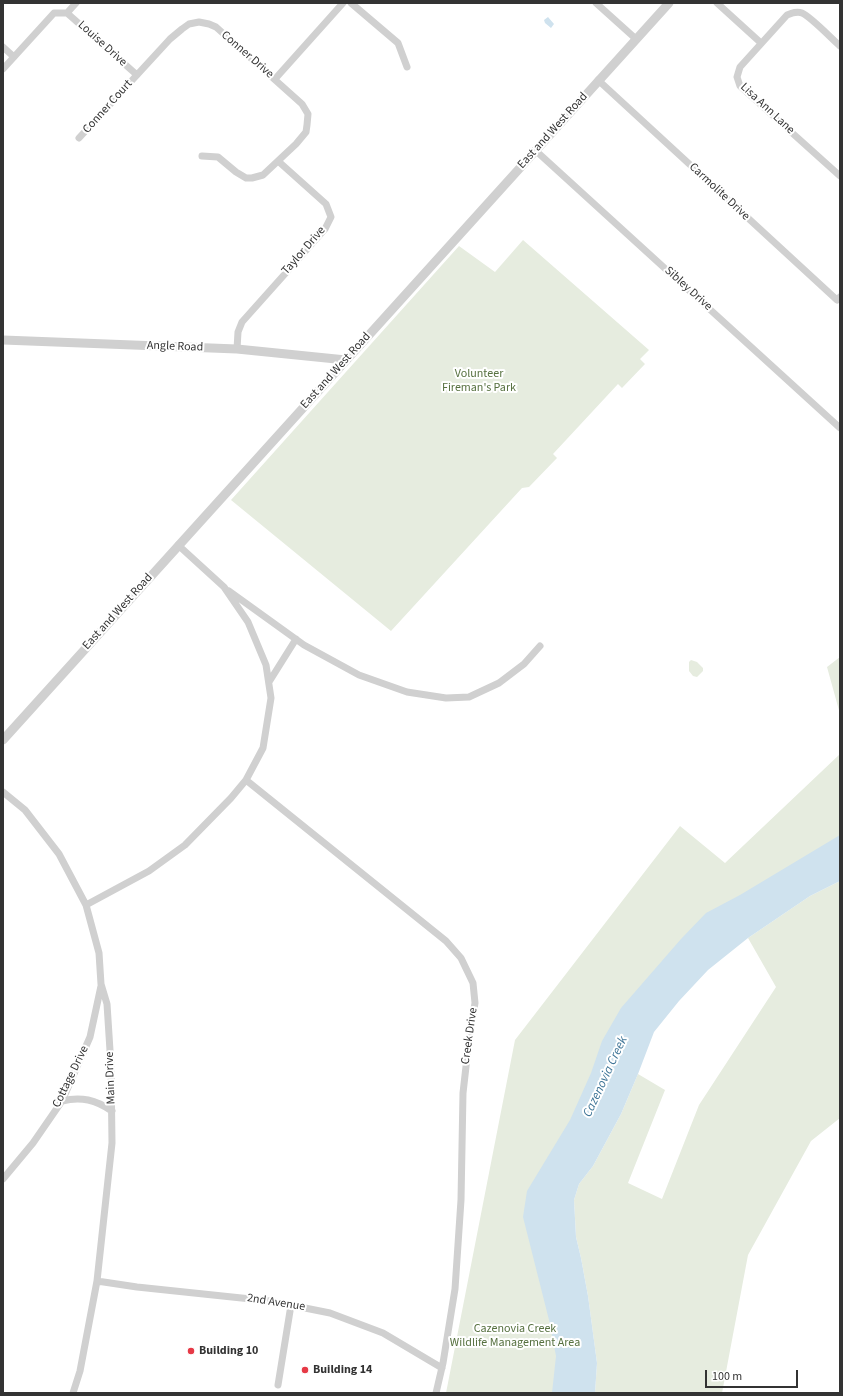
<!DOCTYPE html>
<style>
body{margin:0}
#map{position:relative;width:843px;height:1396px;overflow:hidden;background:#fff;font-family:"Source Sans 3",sans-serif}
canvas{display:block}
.frame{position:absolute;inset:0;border:4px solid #333;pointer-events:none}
.scale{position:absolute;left:705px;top:1370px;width:93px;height:18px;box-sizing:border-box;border:2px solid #333;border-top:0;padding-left:5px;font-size:12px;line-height:14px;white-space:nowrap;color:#333;-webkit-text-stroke:3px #fff;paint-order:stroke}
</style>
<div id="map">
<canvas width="843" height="1396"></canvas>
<div class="frame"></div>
<div class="scale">100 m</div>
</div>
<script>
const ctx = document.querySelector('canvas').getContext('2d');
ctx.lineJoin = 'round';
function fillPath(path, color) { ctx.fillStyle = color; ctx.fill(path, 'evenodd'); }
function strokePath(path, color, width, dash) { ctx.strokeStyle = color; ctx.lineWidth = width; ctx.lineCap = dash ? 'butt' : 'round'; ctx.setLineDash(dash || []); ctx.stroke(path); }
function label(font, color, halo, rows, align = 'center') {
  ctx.font = font + ' "Source Sans 3",sans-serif'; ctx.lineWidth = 4; ctx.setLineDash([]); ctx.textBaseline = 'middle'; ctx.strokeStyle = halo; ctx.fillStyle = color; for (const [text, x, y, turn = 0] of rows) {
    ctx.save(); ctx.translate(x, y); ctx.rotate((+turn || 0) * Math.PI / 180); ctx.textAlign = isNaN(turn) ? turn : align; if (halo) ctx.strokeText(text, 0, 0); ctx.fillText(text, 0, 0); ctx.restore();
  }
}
const green = new Path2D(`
 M523,240L649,350L640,359L645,364L622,388L618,384L553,454L557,458L529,487L522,488L391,631L231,500L459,246L495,272Z
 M840,657V714L827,667Z
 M691,660L697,662L703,668V671L697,677L693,676L689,671V662Z
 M840,754V855L708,935L547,1199L571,1393H446L515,1040L680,826L725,863Z
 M840,881V1118L811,1141L748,1255L722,1393H595L597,1363L588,1296L581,1258L576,1237L574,1200L579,1184L593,1166L621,1114L638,1074L665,1090L628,1183L662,1199L699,1105L776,987L748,938L810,896Z`);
const water = new Path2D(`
 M548,17L554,24L551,28L545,23L544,20Z
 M840,835V881L810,896L748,938L708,970L679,1001L654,1032L638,1074L621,1114L593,1166L579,1184L574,1200L576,1237L581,1258L588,1296L597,1363L595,1393H552L556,1356L549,1320L523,1217L527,1191L570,1120L591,1073L602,1041L621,1008L681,939L706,913L740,895Z`);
const minor = new Path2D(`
 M351,3L398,43L407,67
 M596,3L636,39
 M717,3L761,43
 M67,13L137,75
 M840,46C832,39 810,16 802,13C797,11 792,13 787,15L740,67L737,77L740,86L840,176
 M3,47L14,57
 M3,69L54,13H67L76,3
 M275,79L343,3
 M598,80L837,300L840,297
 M79,138L170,39L182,29L189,24L199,22L209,24L216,27L302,104L308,114L307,125L306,132L296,144L263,175L252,178H246L236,172L218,157L202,156
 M535,150L840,428
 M237,349L238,332L242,322L325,229L331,217L326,204L278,161
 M229,591L304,645L359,675L407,692L446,698L469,697L499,683L524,664L540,646
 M269,682L296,639
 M246,780L446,941L461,958L473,983L475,1003L469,1040L463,1093L461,1200L455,1289L443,1363L436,1393
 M3,792L25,810L59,854L86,905L99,953L101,984L107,1004L111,1066L112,1143L97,1281L80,1371L73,1393
 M86,905L149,871L185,845L231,798L246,780L263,748L271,698L266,665L248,622L224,587L178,545
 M62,1101C81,1096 96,1100 112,1111
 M3,1179L33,1143L62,1101L90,1037L101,986
 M97,1281L137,1287L270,1301L330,1313L383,1333L442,1368
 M278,1385L291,1305`);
const tertiary = new Path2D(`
 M3,340L237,349L346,360
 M3,740L669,3`);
const markers = [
 [191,1351,4,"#e63946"],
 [305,1370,4,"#e63946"]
];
const streetNames = [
 ["Louise Drive",102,44,42],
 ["Conner Drive",247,55,41],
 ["Conner Court",108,107,-48],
 ["Lisa Ann Lane",767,109,43],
 ["East and West Road",553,131,-48],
 ["Carmolite Drive",719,192,43],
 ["Taylor Drive",304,251,-49],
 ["Sibley Drive",688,289,42],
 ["Angle Road",175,347,2],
 ["East and West Road",336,371,-48],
 ["East and West Road",118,612,-48],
 ["Creek Drive",470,1036,-82],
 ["Cottage Drive",71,1077,-64],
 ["Main Drive",111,1078,-92],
 ["2nd Avenue",276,1303,9]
];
const parkNames = [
 ["Volunteer",479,374],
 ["Fireman's Park",479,388],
 ["Cazenovia Creek",515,1329],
 ["Wildlife Management Area",515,1343]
];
const poiNames = [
 ["Building 10",199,1351],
 ["Building 14",313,1370]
];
const waterNames = [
 ["Cazenovia Creek",606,1077,-65]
];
fillPath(green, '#e6ecdf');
fillPath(water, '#cfe2ee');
strokePath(minor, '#d0d0d0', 7);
strokePath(tertiary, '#d0d0d0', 9);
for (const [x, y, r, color] of markers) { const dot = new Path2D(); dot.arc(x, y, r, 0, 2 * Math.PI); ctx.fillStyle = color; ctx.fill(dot); strokePath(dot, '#fff', 1.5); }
label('12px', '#333', '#fff', streetNames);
label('12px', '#56703f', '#fff', parkNames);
label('bold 12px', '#333', '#fff', poiNames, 'left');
label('italic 13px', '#3f7597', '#fff', waterNames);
</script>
